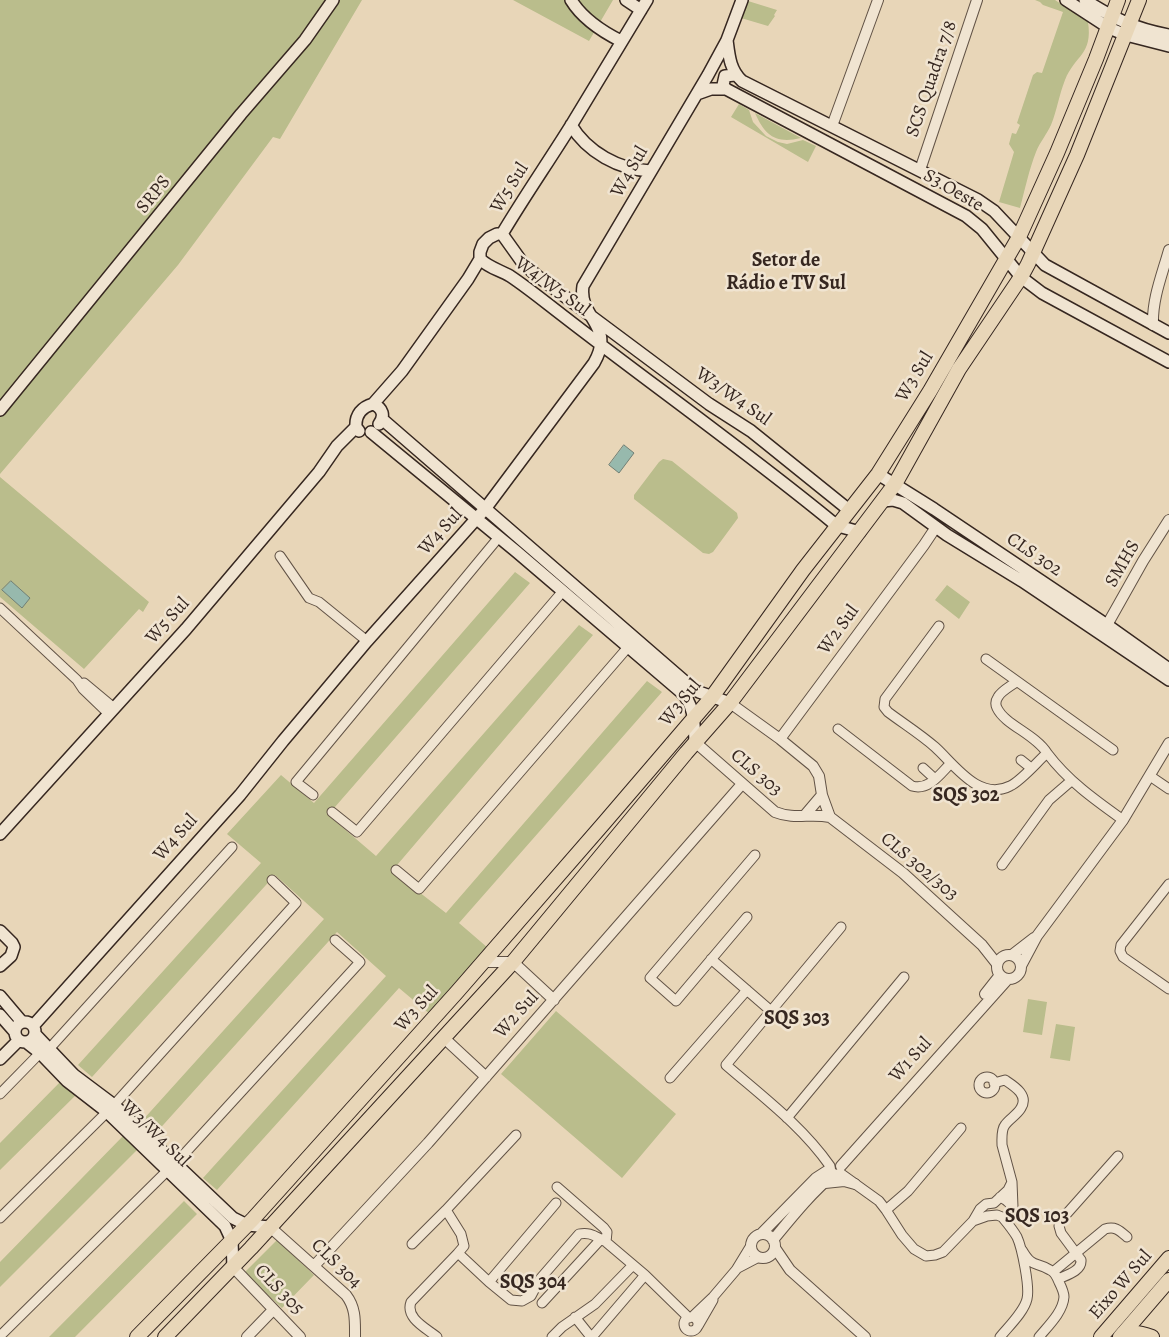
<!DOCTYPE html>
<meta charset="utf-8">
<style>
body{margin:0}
canvas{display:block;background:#e8d6b8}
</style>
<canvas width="1169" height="1337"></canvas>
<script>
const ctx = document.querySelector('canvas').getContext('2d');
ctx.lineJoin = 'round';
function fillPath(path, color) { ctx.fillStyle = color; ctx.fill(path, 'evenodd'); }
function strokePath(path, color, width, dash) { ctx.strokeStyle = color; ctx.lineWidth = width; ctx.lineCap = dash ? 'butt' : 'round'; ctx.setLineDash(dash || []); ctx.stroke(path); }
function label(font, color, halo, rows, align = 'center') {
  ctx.font = font + ' Alegreya,serif'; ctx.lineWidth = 5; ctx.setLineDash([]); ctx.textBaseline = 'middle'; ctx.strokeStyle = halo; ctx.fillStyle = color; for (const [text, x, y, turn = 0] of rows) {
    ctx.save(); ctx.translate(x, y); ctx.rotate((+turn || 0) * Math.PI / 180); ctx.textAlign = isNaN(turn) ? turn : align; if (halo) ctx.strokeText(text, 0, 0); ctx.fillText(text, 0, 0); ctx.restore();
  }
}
const green = new Path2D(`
 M0,0H362L280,139L273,137L178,265L0,474Z
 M513,0H613L589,41Z
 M1035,0H1055L1088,22C1093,55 1075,55 1065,80C1059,95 1057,110 1051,125C1047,134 1040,142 1036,152C1029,170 1025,189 1020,208L999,202L1014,152L1009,144L1012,133L1016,134L1020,125L1017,123L1033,75L1037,72L1042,73L1063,12L1043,5L1040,2Z
 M748,1L777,10L774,15L775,16L768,26L741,18Z
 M739,104L749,110L753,122L766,136L778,142L787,144L803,140L816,146L808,162L731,117Z
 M755,113L801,138C776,144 765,136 755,113Z
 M663,459L672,461L737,513L738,518L713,552L709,554L703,553L634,499V495L659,462Z
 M0,477L149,602L143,612L139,609L84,669L0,597Z
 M515,572L530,583L328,815L376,856L579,625L593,635L392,871L446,913L647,681L662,692L459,923L488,948L431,1015L399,988L217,1190L203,1178L386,976L337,932L155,1134L141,1122L324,919L275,875L92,1077L78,1065L261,863L227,834L281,775L314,803Z
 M947,585L970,602L959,619L935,600Z
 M1028,999L1047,1002L1042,1035L1023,1032Z
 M556,1011L676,1114L622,1178L501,1074Z
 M1056,1024L1075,1027L1070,1061L1050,1058Z
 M63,1079L78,1093L0,1170V1143Z
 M123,1136L137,1150L0,1287V1262Z
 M184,1201L197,1214L75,1337H49Z
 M277,1240L314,1275L282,1308L244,1273Z`);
const water = new Path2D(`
 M624,445L634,453L619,473L609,465Z
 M11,581L30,598L22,608L2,590Z`);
const minor = new Path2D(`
 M280,556L309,598L319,602L367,641
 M0,608L77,680L83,689L109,714
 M939,626L885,699L884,707L888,712C904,724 920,734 935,747C954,764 979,802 1010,786C1021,781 1037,762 1047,753C1068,781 1095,800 1123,820
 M986,659L1113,750
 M1016,682C1011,686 1001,691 998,697C996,700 995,704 997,708C1005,725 1035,734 1047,753
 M84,683L114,708
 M838,729L912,786C929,791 940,774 951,763
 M1021,760L1031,768
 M923,768L935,779
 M1150,776L1169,789
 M313,795L296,782L499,537
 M332,812L357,832L563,591
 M1002,865L1049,800L1071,781
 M396,870L419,889L629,646
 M1169,884L1121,945L1120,951L1123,957L1169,989
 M747,917L676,1001L650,978L755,855
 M711,959L771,1011
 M49,1049L232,847
 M979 1085a8 8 0 1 1 16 0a8 8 0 1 1-16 0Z
 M670,1078L747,990
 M994,1083L1005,1080C1014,1086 1029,1095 1021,1108C1017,1115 1009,1119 1005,1125C1001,1130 1002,1139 1002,1145L1012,1182L1013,1207
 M0,1094L40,1053
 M114,1105L296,903L272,880
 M787,1118L904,977
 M176,1163L360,962L335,940
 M830,1166C802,1126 763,1097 726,1065L841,927
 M840,1173L879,1201L886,1210L908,1191L961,1128
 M557,1187L604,1228L607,1232L606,1242L645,1275L689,1318
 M556,1203L489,1282L511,1300L522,1301L531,1296L540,1279L579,1234C588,1232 593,1235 601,1239
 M886,1210L902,1235L914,1249L926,1256L935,1255L943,1252L973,1221L980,1209L986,1204L994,1203L1008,1190L1012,1182
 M0,1218L107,1112
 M973,1221L987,1216L997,1215L1007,1219L1014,1212C1012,1204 1007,1200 1000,1197
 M412,1244L446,1210
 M1022,1250C1033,1269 1036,1261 1050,1270C1055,1272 1057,1277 1059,1282C1061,1286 1064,1293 1064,1297C1063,1312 1048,1326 1039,1337
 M458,1253L464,1246L461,1234L446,1210L516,1135
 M738,1268L757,1258
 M1053,1272L1105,1229C1115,1226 1119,1230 1127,1237
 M1058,1279C1067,1275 1082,1271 1081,1260L1061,1233L1059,1226L1062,1219L1118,1156
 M542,1303L601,1239L604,1241
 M684 1324a7 7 0 1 1 14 0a7 7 0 1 1-14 0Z
 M575,1317L591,1337
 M692,1317L713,1297L736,1270L750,1247
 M698,1326L713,1300
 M0,1336L168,1170
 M437,1337C426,1328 405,1318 411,1302L458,1253L489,1282
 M552,1337L562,1327L595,1304L633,1265
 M592,1337L645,1275
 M1000,1337C1009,1326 1024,1312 1027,1299C1030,1287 1022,1248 1017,1237C1013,1230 1008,1224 1003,1218`);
const tertiary = new Path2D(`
 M832,126L878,0
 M920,170L977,0
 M1153,325C1152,299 1162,275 1169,250
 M1107,625L1143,561L1169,520
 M730,703L780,739L813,766L819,776L822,795L830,817
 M780,739L924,545L936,527
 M695,742L775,812C795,820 809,813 830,817L903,873L982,945L997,964
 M805,815L822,795
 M1012,955L1034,938
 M997 967a12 12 0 1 1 24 0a12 12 0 1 1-24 0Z
 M484,962H513L554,1000
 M1021,966L1037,936L1123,820L1169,743
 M985,994L1000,975
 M444,1038L486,1077
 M841,1166L1008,979
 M825,1183L844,1181L855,1184
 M270,1227L346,1295C356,1308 355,1321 355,1337
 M751 1246a12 12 0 1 1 24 0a12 12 0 1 1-24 0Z
 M761,1234L816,1178L830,1169
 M773,1240C792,1217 811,1193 834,1174
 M775,1248L790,1270L865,1337
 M314,1266L428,1143L742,784
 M233,1267L300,1337
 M247,1337L273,1310`);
const secondary = new Path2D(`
 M571,0C582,18 603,32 621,41
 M626,0L641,10
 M1066,0L1109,28L1126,35L1169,46
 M1085,0C1113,18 1135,29 1169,35
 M727,40C729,56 730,70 742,81L978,200L994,211L1045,265L1169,333
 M726,89L723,85L725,76L735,75
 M697,94L711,89H726L966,216L982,229L1021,277L1042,293L1169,362
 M571,125C587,152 619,170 651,171
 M502,234L522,262L536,275L709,404L751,431L849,510
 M502,234C524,197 549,161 572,124C597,82 622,41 647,0
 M480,259C489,268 500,270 510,276C528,288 545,302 562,315C651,384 743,449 831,521L838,526L860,532
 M373,404C383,408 385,416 379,424
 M0,410L241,114L305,40L333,0
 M382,419L690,686L699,692L730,703
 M359,431L356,427C355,415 362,407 373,404L402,371L468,279L480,259V252L483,244L489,238L497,234H502
 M371,432L517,552L681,692C695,705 694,724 695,742
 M878,474L934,509L1107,625L1169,669
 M883,501L893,500L903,503L947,535L1022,581L1169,680
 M0,834L186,629L319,472L337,446L356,427
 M0,931L12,943L14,947L11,956L0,966
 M0,996L22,1022
 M0,1015L14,1031
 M15 1032a10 10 0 1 1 20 0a10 10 0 1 1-20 0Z
 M33,1026L240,795L283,741L367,641L485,509L594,363C616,325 578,318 583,286L708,75L727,40L742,0
 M35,1034L74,1075L114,1105L233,1218L247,1225L270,1227
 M26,1042L40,1053L67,1081L107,1112L225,1226L232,1241L233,1267
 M0,1059L18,1041`);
const primary = new Path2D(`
 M137,1337L253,1219L457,992L604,823L712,697L803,570L878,474L930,391L1019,237L1057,153L1096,59L1118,0
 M165,1337L251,1248L513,962L686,753L730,703L895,484L959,369L1021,277L1028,264L1077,155L1139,0
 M1101,1337L1169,1258
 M1120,1337L1169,1280`);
const trunk = new Path2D(`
 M1123,1334C1133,1331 1142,1333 1152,1337`);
const streetNames = [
 ["SCS Quadra 7/8",932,79,-71],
 ["W4 Sul",630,172,-60],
 ["W5 Sul",510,188,-58],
 ["S3 Oeste",953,191,30],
 ["SRPS",154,195,-51],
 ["W4/W5 Sul",552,287,36],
 ["W3 Sul",915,377,-59],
 ["W3/W4 Sul",733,397,35],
 ["W4 Sul",441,532,-48],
 ["CLS 302",1034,555,34],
 ["SMHS",1123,564,-60],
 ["W5 Sul",168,621,-48],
 ["W2 Sul",839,630,-54],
 ["W3 Sul",681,703,-51],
 ["CLS 303",756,773,41],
 ["W4 Sul",176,838,-48],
 ["CLS 302/303",919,867,40],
 ["W3 Sul",417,1009,-48],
 ["W2 Sul",517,1015,-48],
 ["W1 Sul",911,1060,-48],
 ["W3/W4 Sul",155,1134,44],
 ["CLS 304",336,1264,44],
 ["Eixo W Sul",1121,1285,-49],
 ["CLS 305",279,1290,46]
];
const neighbourhoodNames = [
 ["Setor de",786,261],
 ["Rádio e TV Sul",786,284],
 ["SQS 302",966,796],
 ["SQS 303",797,1019],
 ["SQS 103",1037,1217],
 ["SQS 304",533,1283]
];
fillPath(green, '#babd8c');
fillPath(water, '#97b9ad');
strokePath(water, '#707f75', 1);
strokePath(minor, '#625346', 11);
strokePath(tertiary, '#625346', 12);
strokePath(secondary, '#362720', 14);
strokePath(primary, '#362720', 16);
strokePath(trunk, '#362720', 16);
strokePath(minor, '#f0e4d1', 9);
strokePath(tertiary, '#f0e4d1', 10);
strokePath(secondary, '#f0e4d1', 11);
strokePath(primary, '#e8d6b8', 14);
strokePath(trunk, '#e8d6b8', 14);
label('19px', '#362720', '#f0e4d1', streetNames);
label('bold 20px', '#362720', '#f0e4d1', neighbourhoodNames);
</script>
